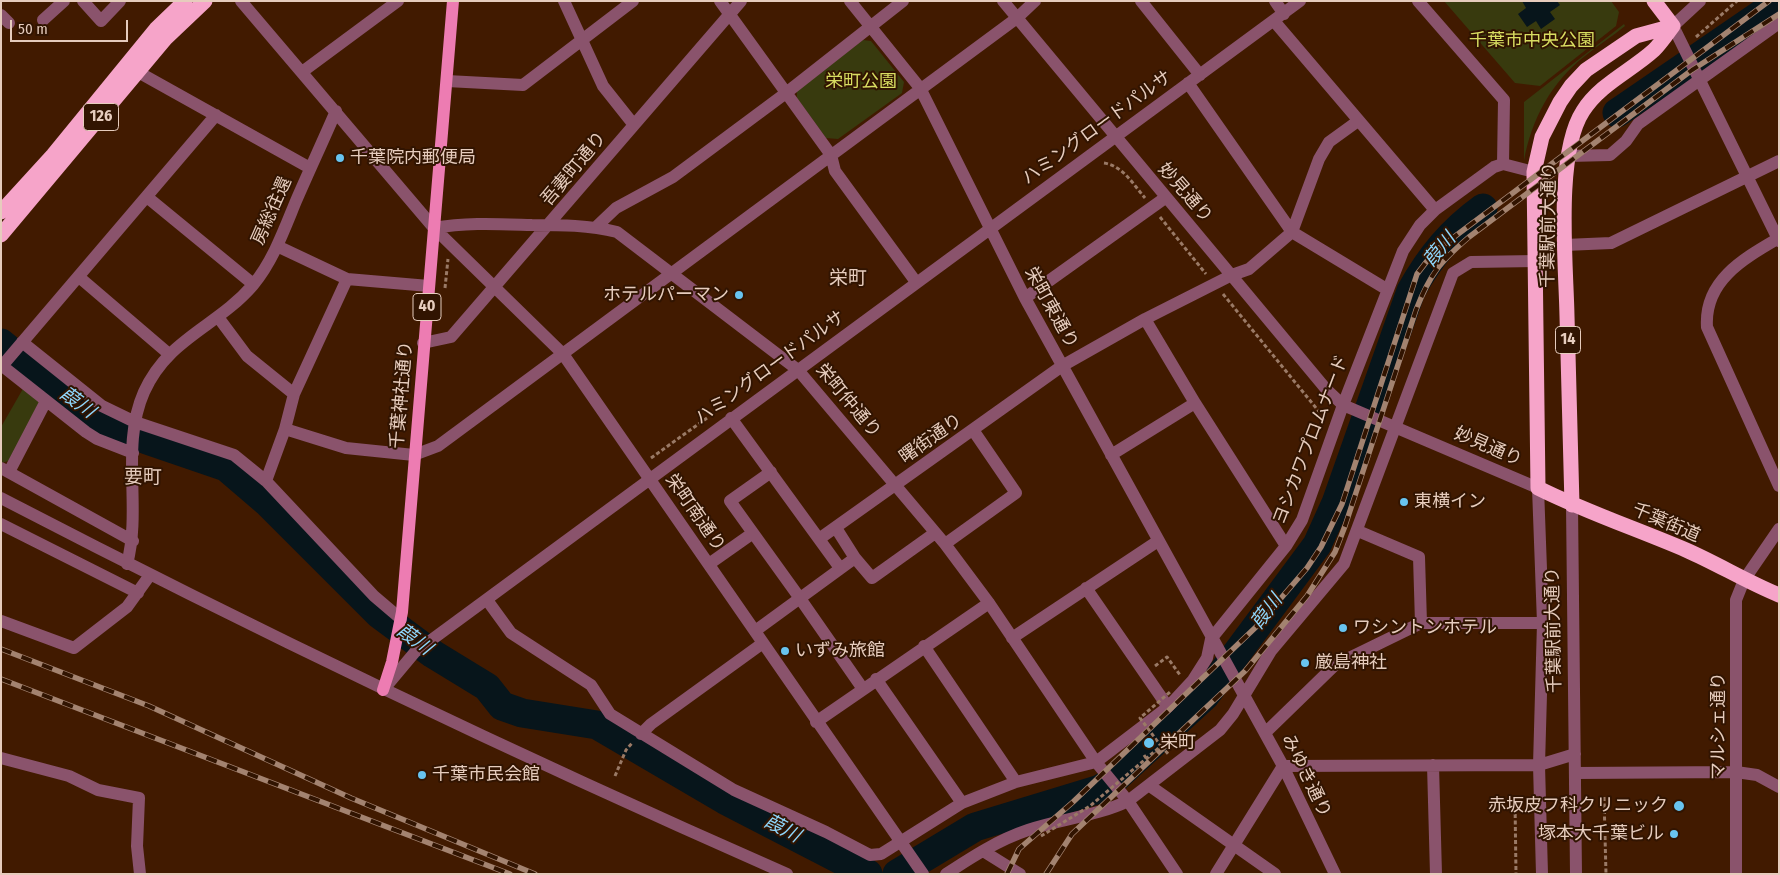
<!DOCTYPE html>
<meta charset="utf-8">
<style>
body{margin:0}
#map{position:relative;width:1780px;height:875px;overflow:hidden;background:#411a00;font-family:"Fira Sans Condensed",sans-serif}
canvas{display:block}
.frame{position:absolute;inset:0;border:2px solid #e6ccbd;pointer-events:none}
.scale{position:absolute;left:10px;top:20px;width:118px;height:22px;box-sizing:border-box;border:2px solid #e6ccbd;border-top:0;padding-left:6px;font-size:15px;line-height:18px;white-space:nowrap;color:#e6ccbd;-webkit-text-stroke:4px #311401;paint-order:stroke}
</style>
<div id="map">
<canvas width="1780" height="875"></canvas>
<div class="frame"></div>
<div class="scale">50 m</div>
</div>
<script>
const ctx = document.querySelector('canvas').getContext('2d');
ctx.lineJoin = 'round';
function fillPath(path, color) { ctx.fillStyle = color; ctx.fill(path, 'evenodd'); }
function strokePath(path, color, width, dash) { ctx.strokeStyle = color; ctx.lineWidth = width; ctx.lineCap = dash ? 'butt' : 'round'; ctx.setLineDash(dash || []); ctx.stroke(path); }
function label(font, color, halo, rows, align = 'center') {
  ctx.font = font + ' "Fira Sans Condensed","Noto Sans JP",sans-serif'; ctx.lineWidth = 4; ctx.setLineDash([]); ctx.textBaseline = 'middle'; ctx.strokeStyle = halo; ctx.fillStyle = color; for (const [text, x, y, turn = 0] of rows) {
    ctx.save(); ctx.translate(x, y); ctx.rotate((+turn || 0) * Math.PI / 180); ctx.textAlign = isNaN(turn) ? turn : align; if (halo) ctx.strokeText(text, 0, 0); ctx.fillText(text, 0, 0); ctx.restore();
  }
}
const green = new Path2D(`
 M1444,1H1611L1619,12L1616,26L1540,86L1515,83Z
 M1624,24L1625,26C1612,37 1598,45 1585,56C1552,81 1531,120 1524,161V102Z
 M863,40L871,41L904,82L902,93L838,139L826,138L797,98V91Z
 M24,387L38,398L40,404L11,460L2,463L1,427Z`);
const water = new Path2D(`
 M1522,1H1557L1560,5L1550,12L1555,19L1541,29L1536,21L1527,27L1518,14L1526,8Z`);
const river = new Path2D(`
 M1617,113L1779,2
 M1,343L88,414L114,427L147,440L226,467L268,503L379,614L433,654L487,687L502,706L522,713L597,725L725,800L868,874
 M897,874L975,827L1100,789L1110,783L1205,696L1317,545L1336,503L1411,291C1430,257 1451,231 1483,208`);
const path = new Path2D(`
 M1696,37L1737,1
 M1104,163C1123,166 1133,184 1145,198
 M1160,217L1206,274
 M445,288L448,259
 M1223,294L1321,414L1324,420
 M651,458L707,418
 M1155,666L1167,657L1180,675
 M1161,746L1169,755
 M1144,755L1146,758
 M615,776L626,750L633,742
 M1604,797L1606,874
 M1515,801L1516,874`);
const minor = new Path2D(`
 M83,1L101,21L120,1
 M241,1L434,228L563,354L923,874
 M564,1L603,86L634,125
 M720,1L831,155L835,171L916,282
 M850,1L920,88L1025,298L1283,766L1335,874
 M1003,1L1326,389L1343,405L1538,488L1543,623L1539,765L1542,874
 M1141,1L1200,75
 M1275,1L1284,14
 M1418,1L1504,100L1503,164
 M1700,1L1673,26L1779,241
 M1,15L9,23
 M43,20L64,1
 M1274,21L1435,210
 M138,72L310,168
 M302,72L398,1
 M447,81L523,85L633,1
 M1188,83L1292,232L1388,290
 M1568,156L1610,155L1626,141L1638,124L1779,23
 M1503,164L1534,172
 M147,197L253,284
 M596,227L616,208L673,177L786,93L903,1
 M434,228C467,222 499,224 532,225C561,225 589,225 617,232L798,370L945,544L989,603L1096,762L1128,801L1177,874
 M1779,238C1743,259 1704,281 1707,327L1779,486
 M1565,245L1611,243L1779,161
 M277,246L347,279L429,286
 M79,277L169,354
 M1025,298L1165,198
 M218,317L247,356L294,394
 M1145,319L1195,403L1286,546
 M22,342L102,406L135,422L234,455L266,481L374,596L401,619
 M423,343L451,337L741,1
 M1,365L86,432L97,439L133,453
 M2,366L216,115
 M731,418L840,568
 M285,429L346,448L414,455L438,446L1017,18L1035,1
 M1111,455L1195,403
 M1,468L133,541
 M9,472L46,401
 M771,472L730,501L799,597L863,689
 M266,481L285,429L294,394L347,279
 M1,498C259,632 521,757 787,874
 M1572,505L1576,874
 M1,524L138,593
 M836,528L855,558L872,578L935,533
 M1358,531L1419,557L1421,623
 M819,539L1062,366L1145,319L1232,275L1249,269L1292,232L1319,159L1329,142L1358,121
 M945,544L1016,493L973,430
 M127,564C142,508 120,446 144,392C168,338 217,327 253,285C273,261 284,230 296,201C309,171 323,141 336,111
 M709,564L753,533
 M1086,588L1168,707
 M487,600L511,633L591,685L610,714L734,790L826,832L870,855L881,854L962,803L1016,782L1096,762L1168,707L1193,680L1207,658L1211,639L1286,546L1302,520L1343,405L1403,251L1420,225L1435,210L1494,167L1503,164
 M1,621L74,648L127,607L150,575
 M755,631L855,558
 M1012,638L1158,541
 M924,646L1016,782
 M876,679L962,803
 M384,689L415,652L1300,1
 M816,722L989,603
 M1265,733L1335,665L1421,623H1543
 M641,734L651,724L763,643
 M1,758L69,776L98,790L139,798L137,846L140,874
 M1433,765L1436,874
 M1575,773L1736,772L1757,775L1779,787
 M1150,786L1275,874
 M983,851L1020,874
 M946,874C972,857 998,840 1028,830C1061,819 1097,816 1128,801L1220,730L1233,714L1271,651L1344,564L1453,273L1471,262L1536,261
 M1216,874L1283,766L1539,765L1575,754
 M1736,874V600L1744,580L1779,529`);
const major = new Path2D(`
 M383,690L392,662L402,612L453,1`);
const highway = new Path2D(`
 M1654,1L1673,26
 M1673,26L1636,36L1586,70L1571,86L1560,102L1542,137L1534,172L1538,488C1586,512 1637,529 1686,550C1718,564 1747,582 1779,595
 M1,212L53,155L156,29L185,1
 M1,235L166,38L205,1
 M1572,505C1570,442 1569,379 1567,316C1566,263 1555,154 1583,111C1600,84 1631,71 1654,50C1661,43 1667,34 1673,26`);
const rail = new Path2D(`
 M1,649L149,706L351,798L535,874
 M1,679L510,874
 M1007,874L1019,849L1073,802L1257,626L1307,568L1321,547L1342,504L1417,274L1434,252L1769,1
 M1046,874L1072,834L1245,671L1307,596L1335,552L1345,526L1416,310C1430,274 1440,262 1469,237L1692,70L1779,14`);
const pathBridge = new Path2D(`
 M1041,836L1090,806L1161,746L1140,718L1170,692`);
const markers = [
 [340,158,5,"#68c4f0"],
 [739,295,5,"#68c4f0"],
 [1404,502,5,"#68c4f0"],
 [1343,628,5,"#68c4f0"],
 [785,651,5,"#68c4f0"],
 [1305,663,5,"#68c4f0"],
 [1149,743,6,"#68c4f0"],
 [422,775,5,"#68c4f0"],
 [1679,806,6,"#68c4f0"],
 [1674,834,5,"#68c4f0"]
];
const shields = [
 [101,117,35],
 [427,307,28],
 [1568,340,25]
];
const shieldNames = [
 ["126",101,117],
 ["40",427,307],
 ["14",1568,340]
];
const parkNames = [
 ["千葉市中央公園",1532,41],
 ["栄町公園",861,82]
];
const streetNames = [
 ["ハミングロードパルサ",1097,128,-36],
 ["吾妻町通り",574,169,-50],
 ["妙見通り",1185,193,49],
 ["房総往還",272,211,-66],
 ["千葉駅前大通り",1549,225,-89],
 ["栄町東通り",1051,308,61],
 ["ハミングロードパルサ",770,368,-36],
 ["千葉神社通り",402,395,-85],
 ["栄町仲通り",848,401,50],
 ["曙街通り",931,439,-35],
 ["ヨシカワプロムナード",1311,440,-69],
 ["妙見通り",1488,447,23],
 ["栄町南通り",695,513,55],
 ["千葉街道",1666,523,23],
 ["千葉駅前大通り",1554,630,-91],
 ["マルシェ通り",1719,726,-90],
 ["みゆき通り",1306,776,64]
];
const poiNames = [
 ["千葉院内郵便局",350,158],
 ["ホテルパーマン",729,295,"right"],
 ["東横イン",1414,502],
 ["ワシントンホテル",1353,628],
 ["いずみ旅館",795,651],
 ["厳島神社",1315,663],
 ["栄町",1160,743],
 ["千葉市民会館",432,775],
 ["赤坂皮フ科クリニック",1668,806,"right"],
 ["塚本大千葉ビル",1664,834,"right"]
];
const waterNames = [
 ["葭川",1440,250,-50],
 ["葭川",77,403,36],
 ["葭川",1267,612,-53],
 ["葭川",414,640,36],
 ["葭川",782,829,27]
];
const neighbourhoodNames = [
 ["栄町",848,279],
 ["要町",143,478]
];
fillPath(green, '#383a0e');
fillPath(water, '#07151b');
strokePath(river, '#07151b', 29);
strokePath(path, '#9a7a66', 3, [4, 2.5]);
strokePath(minor, '#8a536c', 12);
strokePath(major, '#ed7cb2', 12);
strokePath(highway, '#f6a4c9', 15);
strokePath(rail, '#a38370', 5.5);
strokePath(rail, '#311401', 4, [11]);
strokePath(pathBridge, '#9a7a66', 3, [4, 2.5]);
for (const [x, y, r, color] of markers) { const dot = new Path2D(); dot.arc(x, y, r, 0, 2 * Math.PI); ctx.fillStyle = color; ctx.fill(dot); strokePath(dot, '#311401', 2); }
for (const [x, y, w] of shields) { const box = new Path2D(); box.roundRect(x - w / 2, y - 13.5, w, 27, 4); ctx.fillStyle = '#311401'; ctx.fill(box); strokePath(box, '#e6ccbd', 1); }
label('bold 16px', '#e6ccbd', null, shieldNames);
label('18px', '#d8dd61', '#311401', parkNames);
label('18px', '#e6ccbd', '#311401', streetNames);
label('18px', '#e6ccbd', '#311401', poiNames, 'left');
label('italic 19px', '#8ed6fb', '#311401', waterNames);
label('19px', '#e6ccbd', '#311401', neighbourhoodNames);
</script>
